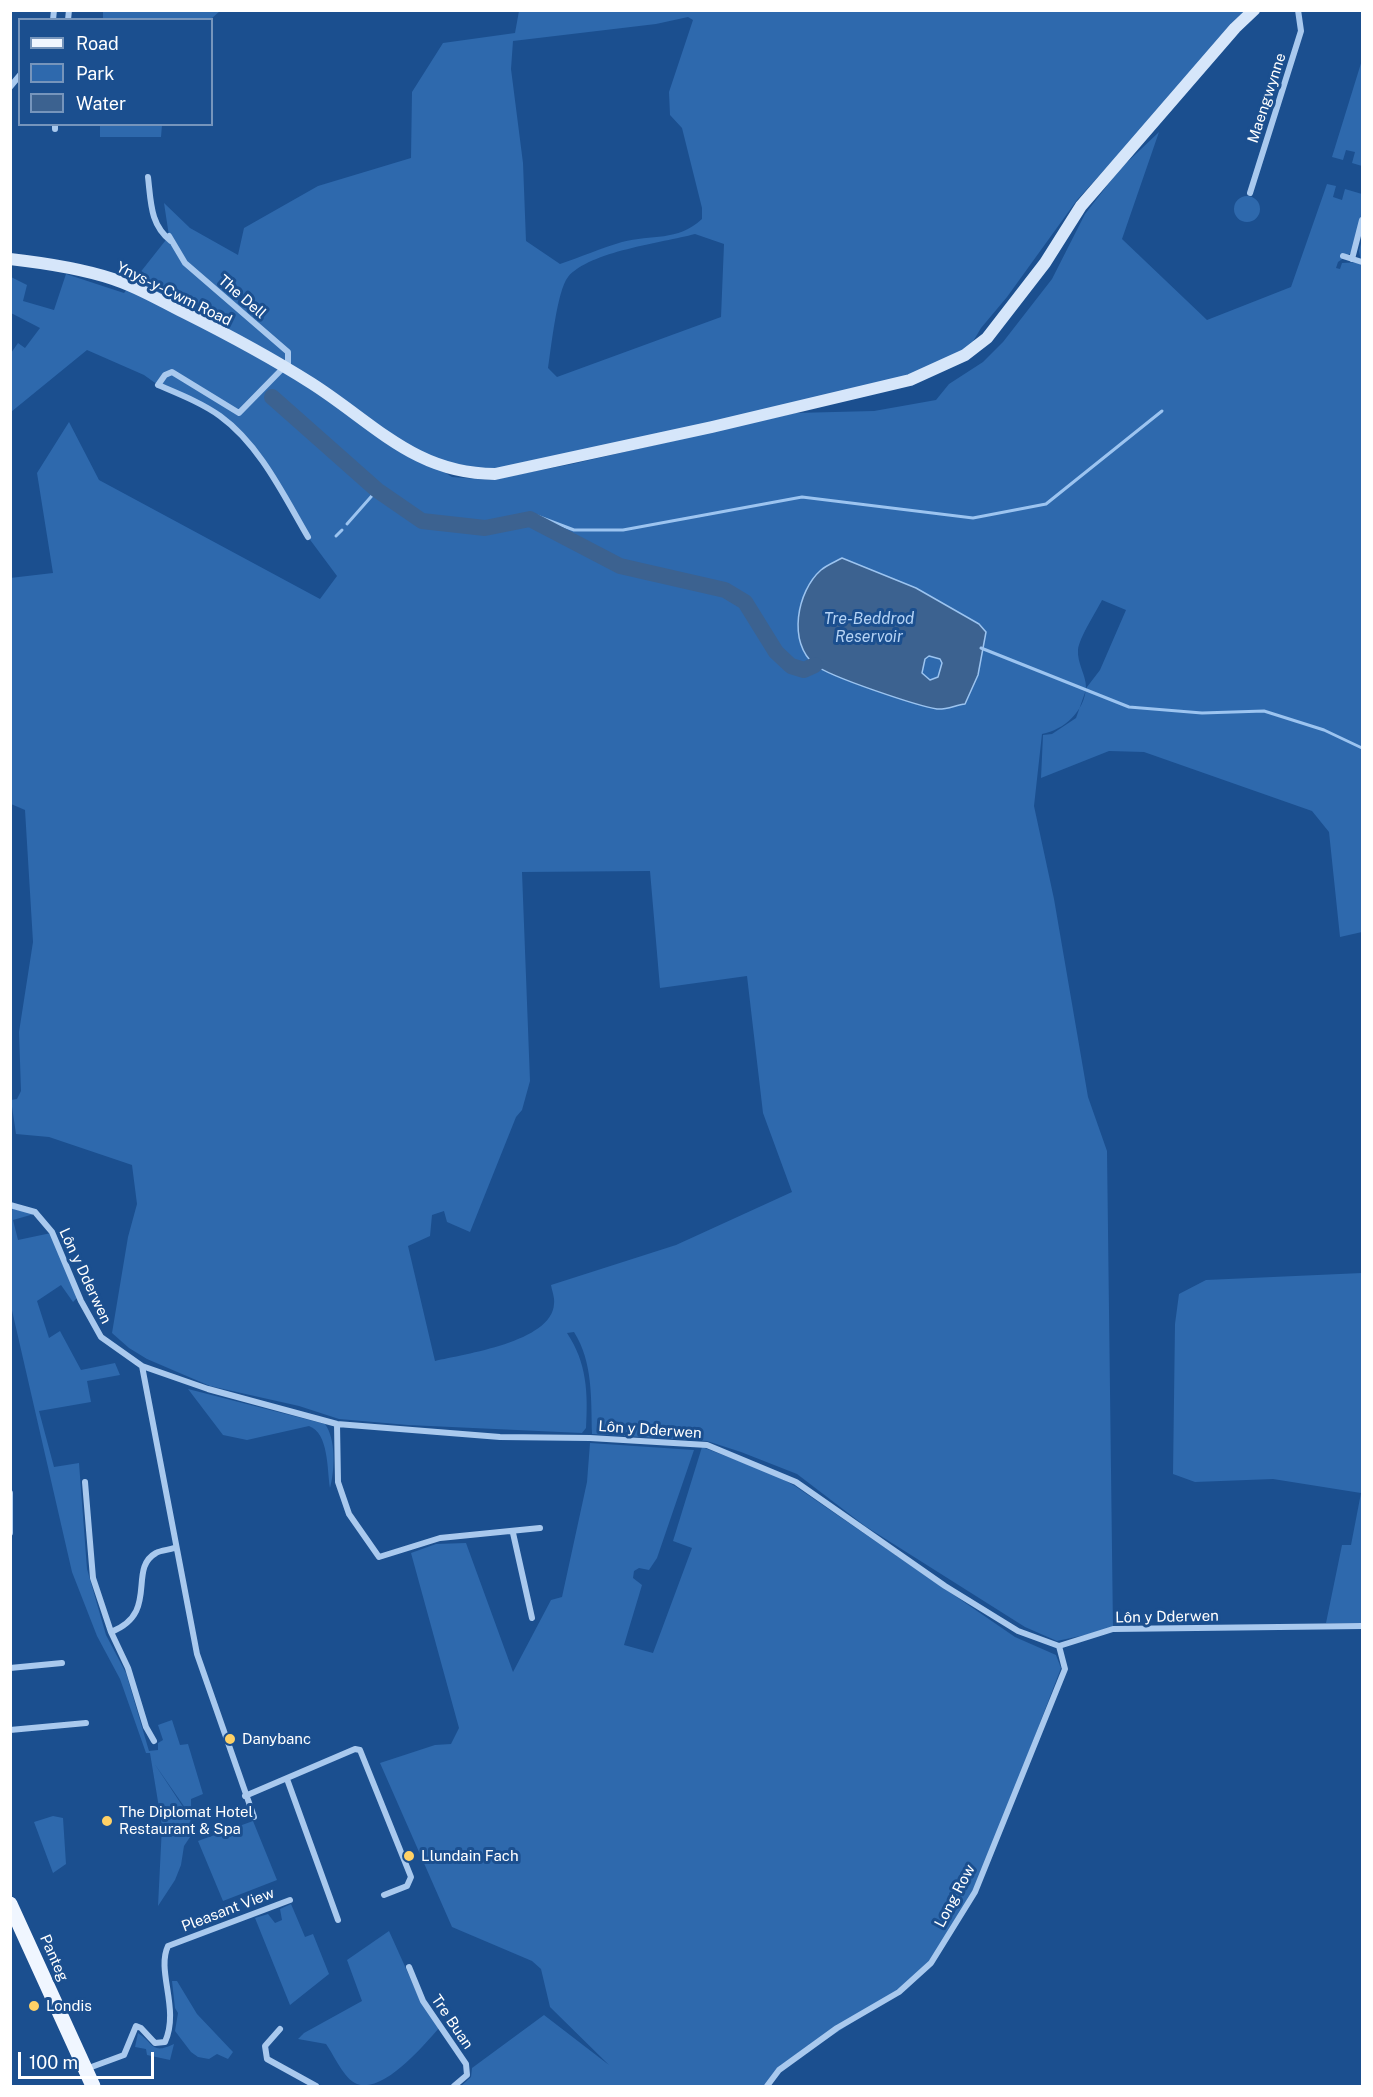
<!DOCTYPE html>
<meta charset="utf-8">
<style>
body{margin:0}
#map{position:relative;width:1373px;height:2097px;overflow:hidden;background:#1b4f8f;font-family:"Public Sans",sans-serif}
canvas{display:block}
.frame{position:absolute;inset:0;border:12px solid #fff;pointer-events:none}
.legend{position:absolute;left:18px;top:18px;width:195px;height:108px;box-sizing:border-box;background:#1b4f8f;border:2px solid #7695bc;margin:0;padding:8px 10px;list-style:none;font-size:18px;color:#fff}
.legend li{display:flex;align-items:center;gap:12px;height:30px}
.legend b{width:30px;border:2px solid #7695bc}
.scale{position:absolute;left:18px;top:2052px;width:136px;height:27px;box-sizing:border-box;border:3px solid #fff;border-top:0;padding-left:8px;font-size:18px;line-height:21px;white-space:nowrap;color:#fff;-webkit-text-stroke:4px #1b4f8f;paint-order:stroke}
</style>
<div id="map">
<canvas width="1373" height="2097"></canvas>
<div class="frame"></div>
<ul class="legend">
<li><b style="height:8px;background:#f0f6ff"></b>Road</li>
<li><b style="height:16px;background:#2e69ad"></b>Park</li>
<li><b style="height:16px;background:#3c6290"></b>Water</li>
</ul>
<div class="scale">100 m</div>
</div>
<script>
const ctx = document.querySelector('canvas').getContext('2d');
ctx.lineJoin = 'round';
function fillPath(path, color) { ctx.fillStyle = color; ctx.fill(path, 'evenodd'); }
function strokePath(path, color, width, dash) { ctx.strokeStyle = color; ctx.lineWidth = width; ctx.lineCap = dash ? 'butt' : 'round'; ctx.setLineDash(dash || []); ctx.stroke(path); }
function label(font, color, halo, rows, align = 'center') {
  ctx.font = font + ' "Public Sans",sans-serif'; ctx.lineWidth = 6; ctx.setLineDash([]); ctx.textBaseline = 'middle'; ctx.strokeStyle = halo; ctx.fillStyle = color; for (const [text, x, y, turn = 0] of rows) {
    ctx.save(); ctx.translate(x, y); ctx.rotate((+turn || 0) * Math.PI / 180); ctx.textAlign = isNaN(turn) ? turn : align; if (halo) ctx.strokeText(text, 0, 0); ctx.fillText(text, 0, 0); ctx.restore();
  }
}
const green = new Path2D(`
 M103,11V10L220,11L211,19H103Z
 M519,11H1249L1077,200L1007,297L981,328L965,355L938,369L495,474L431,464L452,477L490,480L572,464L795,413L874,411L936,400L949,384L983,362L1003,342L1052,279L1085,214L1120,169L1159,132L1122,239L1207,320L1291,287L1327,184L1336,186L1333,197L1342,200L1345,189L1362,194V215L1352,252L1338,262L1336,268L1340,269L1342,263L1361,262L1359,251L1362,239V932L1340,937L1329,832L1312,811L1144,752L1109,751L1041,778L1043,735L1052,734L1076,718L1087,687L1100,670L1126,610L1102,600C1096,612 1079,638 1078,650C1077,663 1086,675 1086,687C1085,711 1064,730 1042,734L1034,806L1054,899L1088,1097L1107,1151L1113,1629L1057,1641L1025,1627L865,1526L797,1474L741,1452L707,1441L592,1434C591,1398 593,1362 574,1332L567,1333C587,1363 588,1393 586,1428L582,1433L408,1425L339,1419L299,1406L210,1386L147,1359L129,1348L112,1333L128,1237L137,1204L132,1165L49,1137L16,1134L11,1100L17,1099L21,1091L19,1032L33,942L25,810L11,804L10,578L53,573L37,473L69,422L99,480L320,599L337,576L308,537L269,473L230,425L220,416L158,385L144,375L87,350L11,412V353L18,343L25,348L40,328L11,313V277L27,285L23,301L54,310L66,274L124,293L169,236L164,203L190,228L238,255L244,228L318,186L411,158L412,92L443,43L515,33ZM688,17L693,20L669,92L670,115L682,128L702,208V219C677,242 652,234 622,242C601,248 581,257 560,264L526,241L523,163L511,69L513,41L656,24ZM695,234L724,244L721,317L557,377L548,368C551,350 557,290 568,277C590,251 662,243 695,234ZM650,871L660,988L747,976L763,1113L792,1192L676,1245L551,1285C552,1291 555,1298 554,1304C552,1342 464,1354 435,1361L408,1246L430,1236L432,1215L444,1211L447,1222L470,1232L516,1117L522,1110L530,1081L522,872Z
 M1362,60V166L1352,163L1355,152L1346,150L1343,160L1332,157Z
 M100,125V124L162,125L161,137H100Z
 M1234 209a13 13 0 1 1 26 0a13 13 0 1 1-26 0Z
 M10,1208L34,1214L13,1220L18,1240L51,1233L77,1298L73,1302L61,1285L37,1301L49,1338L60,1331L81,1370L115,1363L120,1375L87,1381L91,1402L39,1411L54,1467L79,1463L87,1569L106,1635L126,1673L149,1751L158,1750V1743L163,1740L158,1725L172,1720L180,1745L188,1744L203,1794L191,1799V1809L206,1807L208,1810L190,1815L154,1763L189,1816L194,1831L184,1846L181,1865L175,1880L158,1906L162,1826L150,1753H146L120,1679L97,1636L72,1572L11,1306Z
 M1362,1273V1623H1326L1342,1545H1351L1361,1493L1273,1479L1195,1482L1173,1474L1175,1324L1179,1294L1206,1280Z
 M188,1389L325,1424C336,1439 335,1470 330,1488C327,1470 329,1433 309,1426L247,1440L223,1435Z
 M590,1443L694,1450L657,1558L649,1570L639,1568L634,1571L633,1578L642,1585L624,1645L653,1653L692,1548L673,1541L702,1447L773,1474L795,1486L1015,1637L1056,1655L1061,1668L975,1892L931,1963L899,1992L779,2070L767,2086H461L471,2077L472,2068L544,2015L609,2065L550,2007L541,1969L532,1961L452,1927L380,1763L435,1745L451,1744L459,1728L411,1553L436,1544L466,1543L513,1672L551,1600L562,1597L587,1482Z
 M53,1816L63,1818L66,1864L53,1873L34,1822Z
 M253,1821L277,1880L223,1901L198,1841Z
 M291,1904L305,1937L313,1934L329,1974L290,2005L255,1918L268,1914L275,1923L282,1920L280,1909Z
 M389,1931L421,2002L439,2028C424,2045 383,2094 357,2084C344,2079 334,2055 326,2044L298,2039L304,2033L362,2001L347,1960Z
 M172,1981H177L197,2014L233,2052L228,2059L217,2054L209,2059L198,2057L191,2052L175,2031L178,2013L175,2008Z
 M138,2033C154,2043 151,2055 174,2044L170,2060L147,2055L146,2049L135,2047Z`);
const water = new Path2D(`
 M842,558L916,588L979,624L986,632L978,675L965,704C956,705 946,710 937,709C918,706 830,677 815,665C787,643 797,591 821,570C827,565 835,562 842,558ZM929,656L940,659L942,663L938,677L930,680L922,673L925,659Z`);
const stream = new Path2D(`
 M537,516L574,530H623L802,497L973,518L1046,504L1162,411
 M347,524L377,490
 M336,536L342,530
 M981,648L1129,707L1202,713L1264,711L1324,730L1362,748`);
const river = new Path2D(`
 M272,397L377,490L422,521L485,528L530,519L620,566L725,590L745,602L776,652L791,666L804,670L815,665`);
const minor = new Path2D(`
 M53,20L54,10
 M68,20L69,10
 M10,87L20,75
 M55,129V124
 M148,177C151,202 150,225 171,241
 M1250,193L1301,31L1298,10
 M169,236L185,263L288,352V363L239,413L172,372L165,375L158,385C179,394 202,403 220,416C260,445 284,496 308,537
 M1343,256L1362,262
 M1352,259L1362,220
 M10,1205L35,1212L52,1232L81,1301L101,1337L142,1366L208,1389L337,1424L500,1437L590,1438L707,1445L796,1482L945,1586L1018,1631L1059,1646L1113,1629L1362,1626
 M142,1366L197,1654L254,1817
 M337,1424L338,1482L349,1514L379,1557L440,1538L540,1528
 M85,1482L93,1578L111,1632L128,1668L146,1727L154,1741
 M10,1493V1533
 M513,1533L532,1618
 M111,1632C160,1613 127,1569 156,1553C161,1550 169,1550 174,1548
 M10,1668L62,1663
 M10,1730L86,1723
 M287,1779L338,1920
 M245,1796L355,1749L360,1750L411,1877L407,1886L384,1895
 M409,1967L423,2001L466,2064L467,2075L454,2086
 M280,2029L265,2046L267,2059L316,2086
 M86,2069L124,2055L136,2026L141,2028L155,2043L165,2042C180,2009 156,1971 168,1946L290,1900
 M767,2086L779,2070L837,2028L899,1992L931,1963L975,1892L1065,1669L1059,1646`);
const secondary = new Path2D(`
 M10,259C45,263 80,268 113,279C138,287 161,301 183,312C227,334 270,357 311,383C374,423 415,474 495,474L712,427L910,380L965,355L987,338L1045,263L1081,206L1235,28L1254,10`);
const primary = new Path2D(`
 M10,1904L93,2086`);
const markers = [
 [230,1739,6,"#ffd166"],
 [107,1821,6,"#ffd166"],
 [409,1856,6,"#ffd166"],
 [34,2006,6,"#ffd166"]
];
const streetNames = [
 ["Maengwynne",1267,98,-72],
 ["Ynys-y-Cwm Road",174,294,26],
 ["The Dell",242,297,41],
 ["Lôn y Dderwen",85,1276,65],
 ["Lôn y Dderwen",650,1430,4],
 ["Lôn y Dderwen",1167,1617,-1],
 ["Long Row",955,1896,-62],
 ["Pleasant View",228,1910,-21],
 ["Panteg",54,1958,66],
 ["Tre Buan",452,2022,56]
];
const poiNames = [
 ["Danybanc",242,1739],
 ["The Diplomat Hotel",119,1812],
 ["Restaurant & Spa",119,1829],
 ["Llundain Fach",421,1856],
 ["Londis",46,2006]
];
const waterNames = [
 ["Tre-Beddrod",869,619],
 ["Reservoir",869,637]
];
fillPath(green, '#2e69ad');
fillPath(water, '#3c6290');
strokePath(water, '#9cc4f0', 1.5);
strokePath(stream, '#9cc4f0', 3);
strokePath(river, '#3c6290', 16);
strokePath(minor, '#a9c9ee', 6);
strokePath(secondary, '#d6e6fa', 12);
strokePath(primary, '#f0f6ff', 15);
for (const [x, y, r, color] of markers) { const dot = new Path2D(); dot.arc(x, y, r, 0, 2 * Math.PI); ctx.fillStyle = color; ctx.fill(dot); strokePath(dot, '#1b4f8f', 2); }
label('15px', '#fff', '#1b4f8f', streetNames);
label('15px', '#fff', '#1b4f8f', poiNames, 'left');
label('italic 16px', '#b5d3f5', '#1b4f8f', waterNames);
</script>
